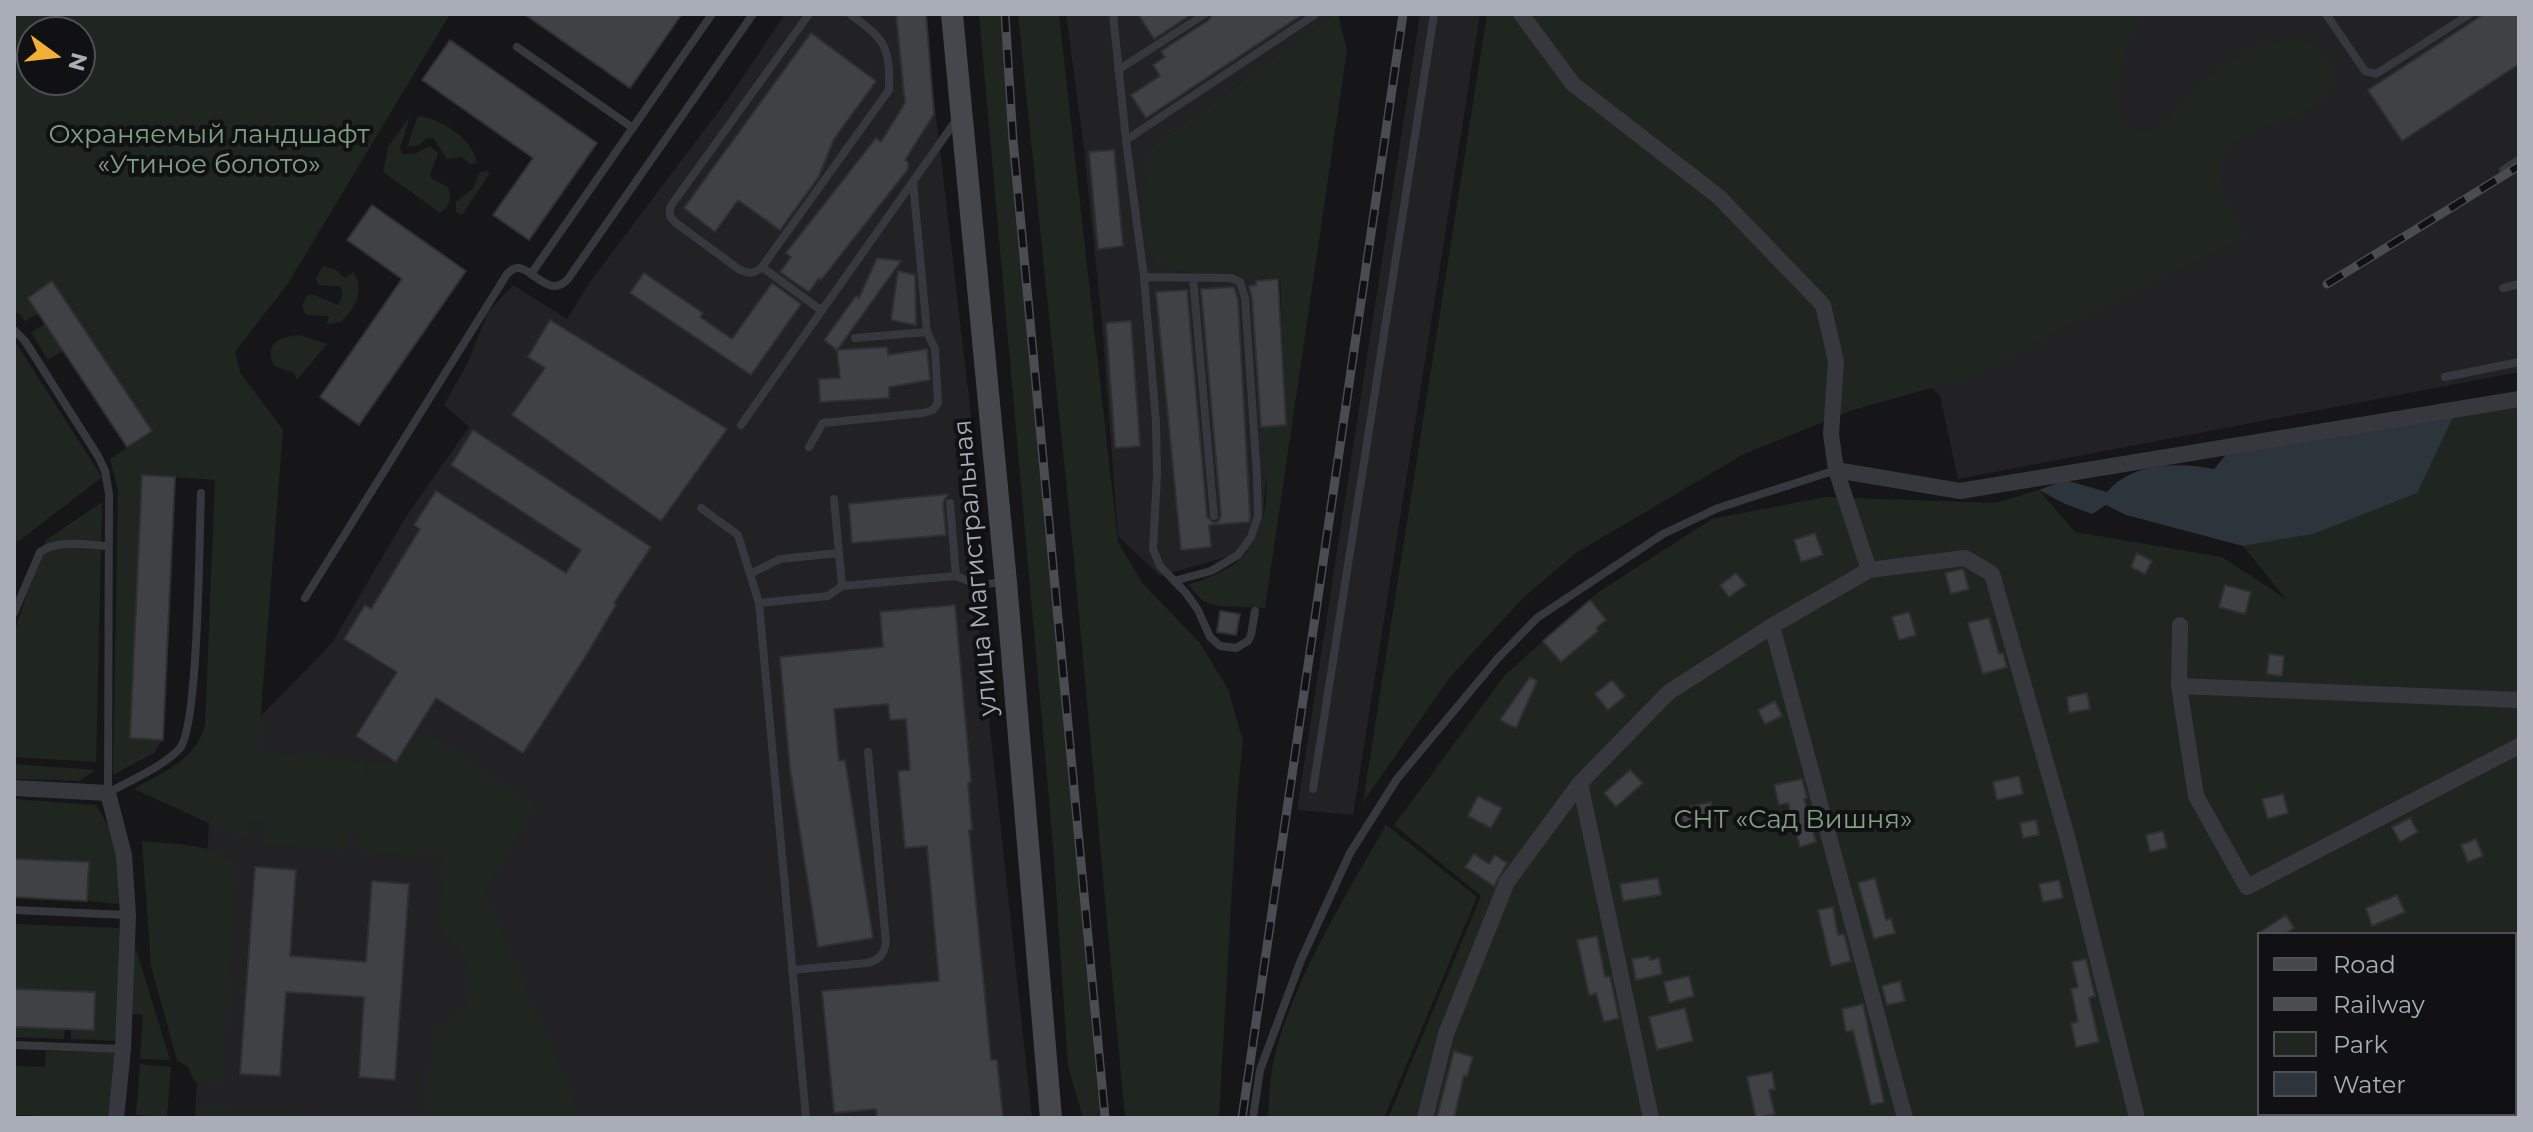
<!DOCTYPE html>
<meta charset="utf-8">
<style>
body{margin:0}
#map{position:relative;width:2533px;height:1132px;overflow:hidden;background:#161618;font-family:Montserrat,sans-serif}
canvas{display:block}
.frame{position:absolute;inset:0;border:16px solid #a8adb8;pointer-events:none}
.legend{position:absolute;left:2257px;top:932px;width:260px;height:184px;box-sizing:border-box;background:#111113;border:2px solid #4d4f55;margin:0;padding:10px 14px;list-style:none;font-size:24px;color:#a8adb8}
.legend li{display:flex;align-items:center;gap:16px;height:40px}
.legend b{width:40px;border:2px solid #4d4f55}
.north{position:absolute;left:16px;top:16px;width:80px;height:80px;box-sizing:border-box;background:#111113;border:2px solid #4d4f55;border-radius:50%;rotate:105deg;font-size:22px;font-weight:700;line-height:32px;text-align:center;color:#a8adb8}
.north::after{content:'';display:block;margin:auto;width:28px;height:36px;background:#f2b134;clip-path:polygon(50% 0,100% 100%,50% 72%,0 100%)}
</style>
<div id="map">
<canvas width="2533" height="1132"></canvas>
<div class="frame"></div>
<ul class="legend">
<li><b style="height:10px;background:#45474d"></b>Road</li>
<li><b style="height:10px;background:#4a4c52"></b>Railway</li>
<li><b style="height:22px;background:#1e261f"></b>Park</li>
<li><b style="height:22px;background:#2c353c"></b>Water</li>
</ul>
<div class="north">N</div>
</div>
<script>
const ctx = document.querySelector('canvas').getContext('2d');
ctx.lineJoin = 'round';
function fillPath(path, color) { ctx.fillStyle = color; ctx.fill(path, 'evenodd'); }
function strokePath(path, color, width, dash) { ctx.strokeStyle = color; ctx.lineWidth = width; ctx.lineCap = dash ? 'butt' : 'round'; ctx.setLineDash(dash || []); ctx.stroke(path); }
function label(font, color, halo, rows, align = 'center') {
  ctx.font = font + ' Montserrat,sans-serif'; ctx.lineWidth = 8; ctx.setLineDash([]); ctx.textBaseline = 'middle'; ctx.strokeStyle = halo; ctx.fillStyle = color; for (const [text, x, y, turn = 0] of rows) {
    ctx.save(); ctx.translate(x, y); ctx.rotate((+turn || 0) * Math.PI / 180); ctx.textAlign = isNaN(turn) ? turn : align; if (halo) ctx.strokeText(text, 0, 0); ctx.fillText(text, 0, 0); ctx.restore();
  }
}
const built = new Path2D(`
 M785,14H924L976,458L961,459L1032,1118H195L209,819L261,716L332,643L407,515L469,427L444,405L468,362L488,312L513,285L567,319L590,282L730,96Z
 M1066,14H1334L1150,148L1179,271L1280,275L1261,547L1160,576L1118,536L1102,322L1084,149Z
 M1420,14H1480L1353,815L1297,810Z
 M1929,14H2519V372L1958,479L1940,396L1755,209Z`);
const green = new Path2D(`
 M14,14H450L289,282L235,352L240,372L283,430L258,750L366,762L361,816L368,762L397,763L421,728L536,806L485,892L582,1118H427L432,1029C482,1018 480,954 440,931L444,859L435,858L436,842L427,841V857L357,852L359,834L349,832L347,851L263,845L265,823L250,822L248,841L134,789C163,772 195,760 205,726L215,480L143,475L163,739L154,753L113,775L118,491L110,459L151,431L51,282L28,298L38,314L25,321L19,313H14ZM32,32H80V80H32Z
 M979,14H1001L1014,182L1100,1118H1083L1068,1066L1053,845Z
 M1018,14H1059L1118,542L1143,584L1200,643L1228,689L1243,741L1237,799L1219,1118H1125L1073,550Z
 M1334,14H1338L1347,50L1265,608L1218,606L1203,601L1188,585C1207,578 1230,571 1244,555C1276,523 1265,467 1263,427L1286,425L1280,276C1253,275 1184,278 1163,266C1152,260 1146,247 1145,235C1141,208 1148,176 1150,148Z
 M1487,14H2142C2131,40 2104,91 2123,118C2126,123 2134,127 2138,130L2162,128C2194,89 2234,42 2288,40C2306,39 2320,44 2328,60C2333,70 2335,85 2328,94C2305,125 2259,120 2232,145C2226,150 2222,160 2219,166L2223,191L2245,238L2107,305L1974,376L1853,410L1744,454L1576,553L1525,596L1451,676L1363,802Z
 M410,116L400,148L402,154H414L430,146L438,153L430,175L432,179L448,187C452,198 450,207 440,213L383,172L388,147Z
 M422,116C446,123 471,137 477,163L470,164L462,157L447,159L434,139L427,138L419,145L407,147L417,118Z
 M488,171L490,173L462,215L456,212V202L473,188L480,172Z
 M323,266L335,269L345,278L353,272C366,290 355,307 341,322L327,324L329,316L306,315L302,306L307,295H314L338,305C342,299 344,292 340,286L319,285L316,279Z
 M45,324L63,351L48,360L31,332Z
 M300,335L327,344L297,380L294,373L274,366C263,344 280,336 300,335Z
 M14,340L102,477L19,541L14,539Z
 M2519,403V1118H1388L1481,896L1394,825L1505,675L1597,593L1712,519L1825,497L1995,503L2039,490L2075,532L2222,557L2286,599L2243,546L2313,534L2453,417ZM2259,934H2515V1114H2259Z
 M102,502L96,762L14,757V632L46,540Z
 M14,764L96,770L79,781L14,779Z
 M14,799L96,805C121,845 122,857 118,904L87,901L88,863L14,859Z
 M1386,825L1477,897L1384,1118H1268C1269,1104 1269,1089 1271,1075C1285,993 1345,897 1386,825Z
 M142,841C164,844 226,843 235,867L223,1083L194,1081L188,1067L177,1060L151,966Z
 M14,924L119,928L117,1041L71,1039V1029L14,989Z
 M130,929L170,1060L140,1059L143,1015L127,1013Z
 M14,1027L65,1028L64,1039L14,1037Z
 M46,1051L117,1052L114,1087L107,1118L14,1115V1066L45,1067Z
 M140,1064L171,1067L167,1117L136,1115Z
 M199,1108L366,1118H204Z`);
const water = new Path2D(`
 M2453,417L2417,493L2313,534L2243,546L2126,515L2106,505L2092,514L2065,504L2039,490L2065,480L2107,492C2132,462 2179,462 2214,469L2226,455Z`);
const building = new Path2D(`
 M524,14H682L630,88Z
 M896,14H926L934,114L905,160L908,162V169L821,280L819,278L809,292L780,272L791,257L786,253L876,138L881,142L905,103Z
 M1138,14H1192L1154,39Z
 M1212,14H1303L1146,118L1131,95L1160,76L1153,65L1165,57L1161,51L1209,20Z
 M2484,14H2519V64L2402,141L2368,90Z
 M811,33L876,81L834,139L819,176L780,230L738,200L715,232L684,208Z
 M450,40L597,143L529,240L493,215L533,158L422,80Z
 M1114,150L1123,246L1098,249L1089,152Z
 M372,205L466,271L359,425L320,397L402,279L347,240Z
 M877,258L901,261L837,350L824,340L856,296L859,298Z
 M898,271L915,275L916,325L891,320Z
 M644,273L703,313L700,317L732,339L772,283L801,304L751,375L630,293Z
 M1278,279L1286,425L1261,427L1252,298L1249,286L1256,285V281Z
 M52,281L152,431L127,447L28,298Z
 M1234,287L1238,299L1250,518L1249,522L1209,525L1211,547L1181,550L1156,292L1187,290L1207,517L1214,523L1219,521L1221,515L1201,289Z
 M550,320L727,429L661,521L512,415L545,368L528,357Z
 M1131,321L1140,446L1115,448L1106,323Z
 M887,347L888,355L927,349L930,380L889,387V398L820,402L819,379L840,378L837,350Z
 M473,430L651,547L614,603L616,605L582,662L523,753L436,698L396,762L356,736L397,672L344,639L365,605L371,609L420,529L414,525L436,491L566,573L581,550L451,465Z
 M142,475L175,477L163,740L130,738Z
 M948,494L943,503L946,535L852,543L849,504Z
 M1815,533L1823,555L1801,562L1794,540Z
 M2137,553L2152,561L2145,574L2131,567Z
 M1963,569L1969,589L1951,594L1945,573Z
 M1736,573L1746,585L1729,597L1720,585Z
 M2225,585L2251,592L2245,614L2219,607Z
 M1590,600L1606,620L1596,628L1598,631L1561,662L1543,641Z
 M955,605L971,782L968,783L972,830H969L991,1060H997L1003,1118H877L876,1109L834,1113L822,991L939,981L927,846L905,848L898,771L910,770L906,719L890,720L888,704L834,709L839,761L845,760L873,938L818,947L790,769L780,657L883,647L880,612Z
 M1220,611L1240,614L1236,635L1217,632Z
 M1909,612L1916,635L1899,640L1892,617Z
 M1989,618L1999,654L2003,653L2007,667L1983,674L1968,623Z
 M2269,654L2284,656L2282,676L2267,674Z
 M1530,677L1537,681L1516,728L1500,720Z
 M1612,680L1625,696L1608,710L1595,694Z
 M2087,693L2090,709L2069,713L2067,697Z
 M1775,701L1782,716L1765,724L1758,710Z
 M1630,770L1643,783L1616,807L1604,793Z
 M2019,776L2023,794L1997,800L1993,782Z
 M1802,779L1807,798L1804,799L1816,842L1800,847L1788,803L1779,805L1774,785Z
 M2283,794L2288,813L2268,819L2262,799Z
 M1478,796L1502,808L1491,828L1468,816Z
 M1711,802L1715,820L1685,828L1680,809Z
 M2410,818L2418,832L2400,842L2392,827Z
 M2036,820L2039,835L2023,838L2020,823Z
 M2163,831L2167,848L2150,852L2146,835Z
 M2476,839L2483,856L2468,862L2461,845Z
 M1474,854L1489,864L1495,855L1507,863L1494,886L1465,867Z
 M14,859L89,862L87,901L14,897Z
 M255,867L296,870L290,956L366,962L372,881L409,884L395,1080L359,1077L364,997L286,992L280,1076L240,1074Z
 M1658,878L1661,895L1623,901L1620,884Z
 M1875,878L1886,920L1891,918L1895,933L1874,939L1858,883Z
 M2059,880L2063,898L2043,902L2039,884Z
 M2397,895L2405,912L2372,926L2366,908Z
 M1833,907L1838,935L1844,934L1851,961L1831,966L1818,910Z
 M2286,915L2294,928L2285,934H2257Z
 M1597,936L1605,977L1610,976L1619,1018L1604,1022L1596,993L1589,995L1577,940Z
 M1649,956L1650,960L1659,958L1662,974L1636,980L1632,959Z
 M2086,959L2095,996L2089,998L2099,1042L2076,1047L2071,1023L2078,1022L2071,989L2078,987L2072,962Z
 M1689,976L1694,996L1669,1003L1664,982Z
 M1900,981L1905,1001L1887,1005L1882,986Z
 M14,989L95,992L94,1030L14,1027Z
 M1863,1004L1884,1102L1871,1105L1853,1030L1846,1032L1842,1009Z
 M1685,1008L1693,1041L1657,1050L1649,1017Z
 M1454,1051L1473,1057L1467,1076L1464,1075L1454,1118L1437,1117Z
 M1772,1072L1775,1089L1769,1090L1775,1114L1756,1118L1747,1077Z`);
const lane = new Path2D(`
 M809,14L670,207V216L676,223L740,270C750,274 755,274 762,267L889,90C890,45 885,40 850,14
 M1113,14L1126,140L1144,277L1156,422L1157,475L1153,549L1160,566L1186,593L1198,610L1210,637L1220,646L1236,648L1248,641L1251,635L1255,611
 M2326,14L2365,71L2376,74L2470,14
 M517,47L633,128
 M1118,70L1205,14
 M1126,140L1316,14
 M2503,170L2519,160
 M762,267L822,311
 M531,274C544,283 555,293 568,279L753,14
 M1144,277L1231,278L1240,282L1245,298L1257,476L1258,516L1251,537L1238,555L1211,571L1174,581
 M1193,278L1214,516
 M2503,288L2519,284
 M14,330L25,341L98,456L105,471L109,494L108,793C129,781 166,765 180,748C199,724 199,534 201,493
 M855,338L927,332
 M2445,377L2519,362
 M741,425L957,119
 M809,447L823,423L923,413L933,410L938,403L935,349L927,332L913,182
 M834,499L842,586
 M950,503L956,576
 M701,508L738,535L759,603
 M750,574L780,559L839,553
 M305,598L507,274C515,265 522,267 531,274L712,14
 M14,613L40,552C58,539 86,545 108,546
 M1313,789L1434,14
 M14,910L127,915
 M792,970L867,963C879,960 884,955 886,942L868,752
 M14,1045L123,1049
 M806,1118L759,603L828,596L842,586L956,576L979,585L1003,582
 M1253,1118L1260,1070L1301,960L1350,853L1397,779L1498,658L1537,618L1663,534L1718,508L1836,470`);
const street = new Path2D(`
 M1521,14L1573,84L1719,197L1823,305L1836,361L1831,434L1836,470L1960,491L2519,399
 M1836,470L1869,570
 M2180,625L2179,686L2196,796L2247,887L2519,746
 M1772,626L1905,1118
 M2179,686L2519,700
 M1580,783L1651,1118
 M14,788L108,793L124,855L128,915L123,1049L116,1118
 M1425,1118L1446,1034L1507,882L1580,783L1669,692L1772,626L1869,570L1965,558L1992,574L2068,840L2137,1118`);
const secondary = new Path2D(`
 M952,14L1006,582L1051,1118`);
const rail = new Path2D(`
 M1005,14L1013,140L1105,1118
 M2327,284L2519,166
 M1242,1118L1403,14`);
const parkNames = [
 ["Охраняемый ландшафт",209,135],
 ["«Утиное болото»",209,165],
 ["СНТ «Сад Вишня»",1793,820]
];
const streetNames = [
 ["улица Магистральная",976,568,-95]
];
fillPath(built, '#222225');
fillPath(green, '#1e261f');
fillPath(water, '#2c353c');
fillPath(building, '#404145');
strokePath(building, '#303034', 2);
strokePath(lane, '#37383d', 8);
strokePath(street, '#37383d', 16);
strokePath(secondary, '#45474d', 22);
strokePath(rail, '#4a4c52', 9);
strokePath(rail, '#111113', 6, [18]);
label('26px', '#7fa381', '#111113', parkNames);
label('26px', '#a8adb8', '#111113', streetNames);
</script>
